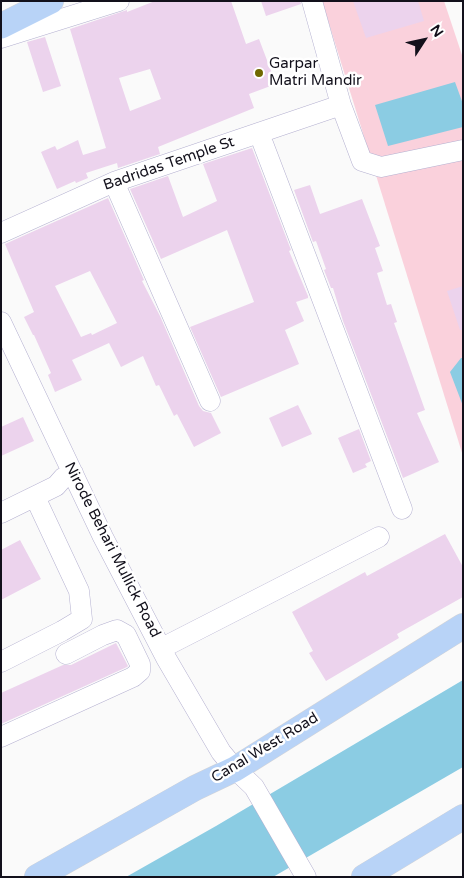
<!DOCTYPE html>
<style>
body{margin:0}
#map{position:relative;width:464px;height:878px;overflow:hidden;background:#fafafa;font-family:"Varela Round",sans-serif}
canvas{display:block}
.frame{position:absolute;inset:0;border:2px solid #12101b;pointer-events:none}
.north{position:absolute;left:399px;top:15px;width:50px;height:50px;-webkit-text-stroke:4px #fff;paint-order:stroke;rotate:55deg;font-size:14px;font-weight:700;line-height:20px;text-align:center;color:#12101b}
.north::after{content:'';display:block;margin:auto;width:18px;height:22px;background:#12101b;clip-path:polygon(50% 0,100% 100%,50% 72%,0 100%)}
</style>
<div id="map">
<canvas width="464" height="878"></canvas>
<div class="frame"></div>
<div class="north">N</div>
</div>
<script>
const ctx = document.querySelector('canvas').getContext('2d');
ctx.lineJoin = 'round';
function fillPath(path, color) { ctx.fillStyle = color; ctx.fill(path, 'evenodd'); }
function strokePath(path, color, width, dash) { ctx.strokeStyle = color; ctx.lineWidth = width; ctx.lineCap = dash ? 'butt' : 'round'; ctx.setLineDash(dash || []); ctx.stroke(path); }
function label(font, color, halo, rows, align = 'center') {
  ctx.font = font + ' "Varela Round",sans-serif'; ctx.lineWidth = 5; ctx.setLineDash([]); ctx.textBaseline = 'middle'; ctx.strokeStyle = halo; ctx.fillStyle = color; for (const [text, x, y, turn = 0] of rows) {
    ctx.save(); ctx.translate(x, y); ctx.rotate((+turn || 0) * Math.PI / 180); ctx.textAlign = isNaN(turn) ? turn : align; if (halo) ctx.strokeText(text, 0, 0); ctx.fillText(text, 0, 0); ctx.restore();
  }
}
const green = new Path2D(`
 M322,1H444L463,58V456Z`);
const water = new Path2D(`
 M455,82L463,104V127L388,146L375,105Z
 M461,358H463V406L450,372Z
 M463,680V767L273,877H126L216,826Z`);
const building = new Path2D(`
 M155,1H231L246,44L259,39L276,84L249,94L254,108L158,147L160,154L118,168L117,163L86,173L88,178L76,183L75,181L57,189L41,152L55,146L57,150L78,140L83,155L106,148L70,29L127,10V12ZM150,69L161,99L130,111L119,78Z
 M261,1H300L301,4L266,16Z
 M353,1H418L424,21L366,38Z
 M45,37L61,86L43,92L27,42Z
 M252,148L291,250L289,251L308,296V298L296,302L304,321L285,330L299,364L221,397L190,327L254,302L227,230L161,259L130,189L168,176L183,217L217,201L203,164Z
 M310,185L320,214L362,199L380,246L375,248L383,271L377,273L387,305L391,304L397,322L394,323L425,410L417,413L439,462L403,478L343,321L333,288H331L324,270L326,269L316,241L313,242L294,190Z
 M108,198L144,280L142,281L160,316L199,406L203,411L211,413L221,433L194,447L177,414L174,416L159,385L156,386L143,356L121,367L109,343L72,360L82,380L55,392L48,375L51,373L34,335H33L24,317L34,312L5,244ZM90,271L117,323L92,335L91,333L81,337L55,286Z
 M463,286V330H460L447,291Z
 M298,405L312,434L282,447L269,418Z
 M23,417L34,441L1,456V427Z
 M359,429L371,461L365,464L367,467L353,473L338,438Z
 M445,534L463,567V597L397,634L399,638L326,681L309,653L313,651L292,612L365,572L367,576Z
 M20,540L41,579L1,600V550Z
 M116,643L128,666L127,667L1,724V693L63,665H71Z`);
const minor = new Path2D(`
 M312,1L341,105L362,161L381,167L463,150
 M1,38L119,1
 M259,133L402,509
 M114,182L210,401
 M1,233L114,182L341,105
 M1,322L103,537L166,658L221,752L235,769L254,787L306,877
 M1,513L56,486L63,478L73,473
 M162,648L379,537
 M1,662L62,631L82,619L79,591L35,497
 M1,737L133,677L140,671V664L126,635L117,630L103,635L66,654`);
const major = new Path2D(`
 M1,26L51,1
 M37,877L195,788L235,769L463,626
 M364,877L463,817`);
const markers = [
 [259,73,5,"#706800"]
];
const poiNames = [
 ["Garpar",269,64],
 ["Matri Mandir",269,81]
];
const streetNames = [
 ["Badridas Temple St",169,164,-19],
 ["Nirode Behari Mullick Road",112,550,63],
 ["Canal West Road",265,748,-31]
];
fillPath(green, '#fad1dc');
fillPath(water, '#8bcce3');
fillPath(building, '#ecd3ed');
strokePath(minor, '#b4b0d0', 21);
strokePath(major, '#d4d4d6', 26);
strokePath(minor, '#fff', 20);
strokePath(major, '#b8d3f7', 25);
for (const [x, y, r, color] of markers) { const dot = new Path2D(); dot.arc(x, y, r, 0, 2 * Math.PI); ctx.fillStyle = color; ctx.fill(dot); strokePath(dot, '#fff', 2); }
label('15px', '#12101b', '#fff', poiNames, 'left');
label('15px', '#12101b', '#fff', streetNames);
</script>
